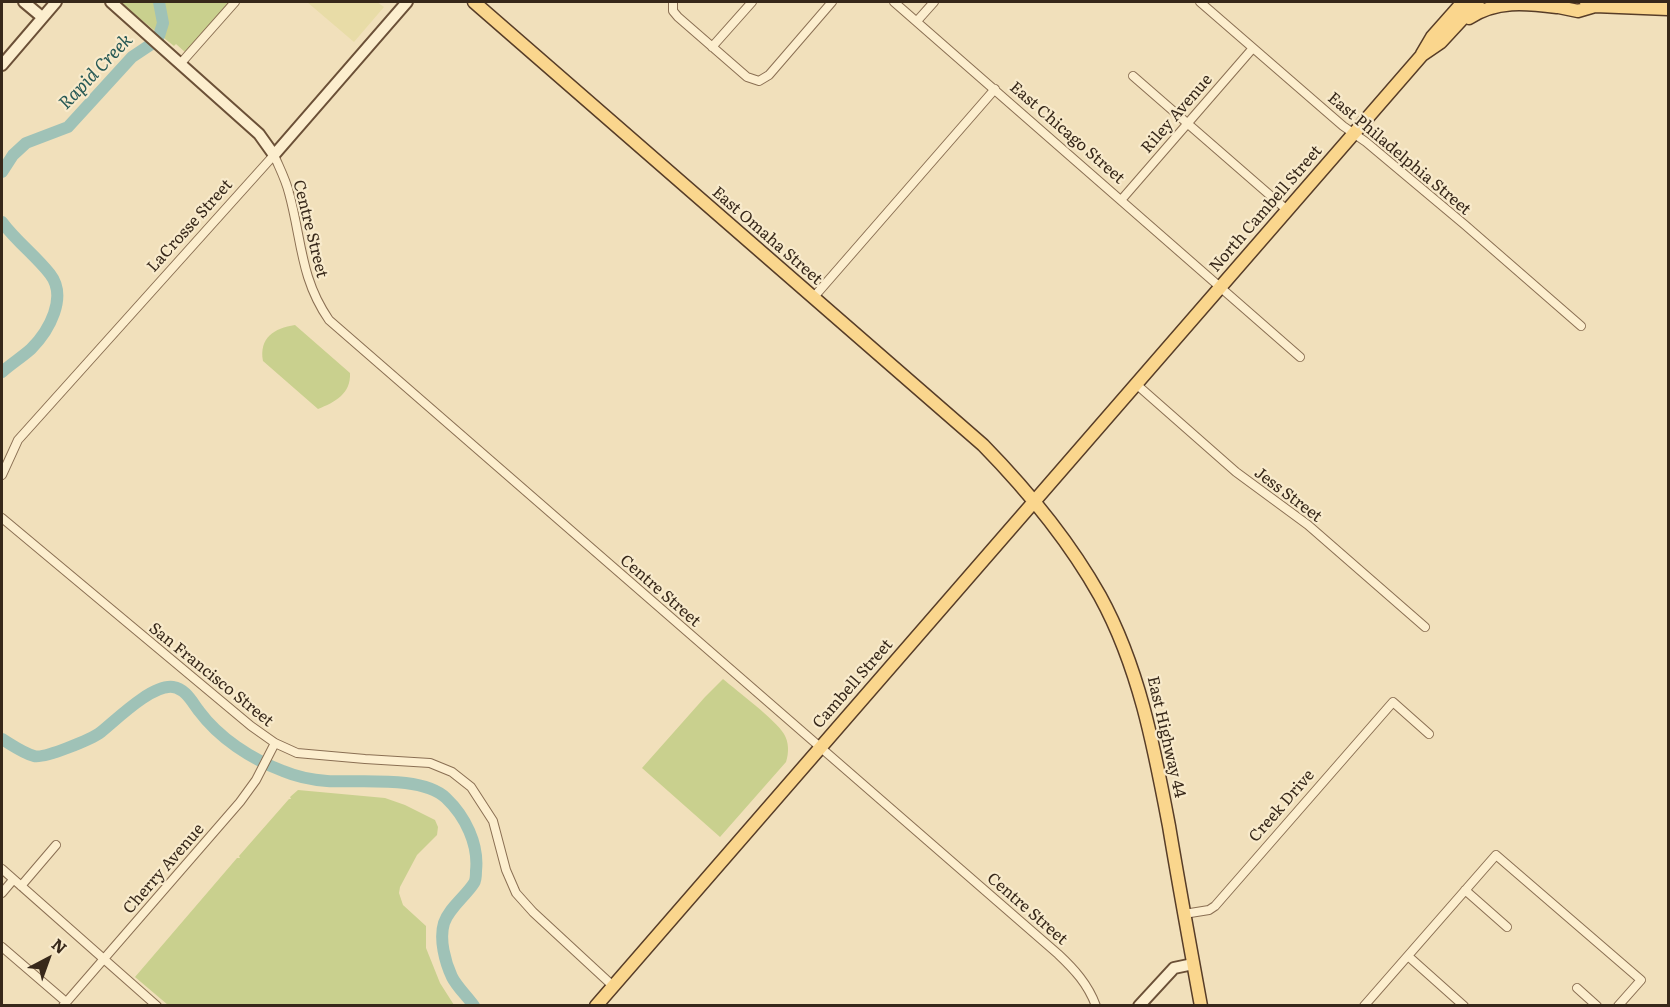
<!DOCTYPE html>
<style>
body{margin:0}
#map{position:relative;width:1670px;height:1007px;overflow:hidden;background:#f1e0bb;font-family:Literata,serif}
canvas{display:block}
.frame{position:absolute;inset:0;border:3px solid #37281a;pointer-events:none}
.north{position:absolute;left:18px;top:929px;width:60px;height:60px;-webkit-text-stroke:4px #f8eacb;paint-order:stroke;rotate:41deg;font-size:16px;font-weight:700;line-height:24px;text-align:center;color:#37281a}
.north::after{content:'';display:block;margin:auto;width:21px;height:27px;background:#37281a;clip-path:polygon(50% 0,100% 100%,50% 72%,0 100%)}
</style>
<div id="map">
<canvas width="1670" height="1007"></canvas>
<div class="frame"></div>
<div class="north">N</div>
</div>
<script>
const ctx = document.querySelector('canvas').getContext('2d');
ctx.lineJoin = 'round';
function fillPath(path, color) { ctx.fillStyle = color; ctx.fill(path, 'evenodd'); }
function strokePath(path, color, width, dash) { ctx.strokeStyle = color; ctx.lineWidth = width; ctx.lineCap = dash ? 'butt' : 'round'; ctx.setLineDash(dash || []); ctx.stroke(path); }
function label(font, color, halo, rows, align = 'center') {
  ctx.font = font + ' Literata,serif'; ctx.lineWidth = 4.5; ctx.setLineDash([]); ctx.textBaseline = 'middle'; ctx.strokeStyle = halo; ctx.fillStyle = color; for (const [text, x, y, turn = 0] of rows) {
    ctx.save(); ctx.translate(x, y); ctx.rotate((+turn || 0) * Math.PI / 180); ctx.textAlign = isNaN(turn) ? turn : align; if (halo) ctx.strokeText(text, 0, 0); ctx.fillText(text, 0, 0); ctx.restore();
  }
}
const farmland = new Path2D(`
 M307,2H377L384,7L354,42Z`);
const green = new Path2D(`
 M119,2H230L186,53L176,44L174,46Z
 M295,325L350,373C351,394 335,402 318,409L263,361C259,338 274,328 295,325Z
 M723,679C738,692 775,719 784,734C789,742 789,753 786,762L720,837L642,768L705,697Z
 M298,790L385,798L405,805L435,820L438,827L437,835L417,855L400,887L399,893L403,905L426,926V948L440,983L454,1005H168L135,977L237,858H240L239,856L289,799H291L290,797Z`);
const river = new Path2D(`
 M2,172L13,155L26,143L68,127L132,57L150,45L159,36L163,23L159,2
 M2,222C16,241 35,255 50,274C68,297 49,331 31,349C22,357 11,364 2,372
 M2,739C12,745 23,753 34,756C44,759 92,739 101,732C116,720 152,684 173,687C186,689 192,702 199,711C219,738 251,759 283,771C295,776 313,780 327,781C359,783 422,775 446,798C465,816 479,844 476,871C476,875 476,880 474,883C465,897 449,908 444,923C439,939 445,962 452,977C457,987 467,996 474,1006`);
const street = new Path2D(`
 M673,2V11L678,17L747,77L759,81L769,75L832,2
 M894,2L1300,357
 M1200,2L1343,126L1366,142L1465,225L1581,326
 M917,21L934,2
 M712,47L752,2
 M181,63L235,2
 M1133,76L1287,210
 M1122,199L1253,48
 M813,298L995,89
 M1136,384L1236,472L1308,525L1425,627
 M2,475L18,440L274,155C279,167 286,180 289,193C302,240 300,278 329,320L1058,954C1074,969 1088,984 1096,1006
 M2,518L251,726L275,743L297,753L365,759L430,763L452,772L471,787L493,821L506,870L516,893L533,912L613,986
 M2,869L157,1006
 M21,886L56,845
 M1465,890L1507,927
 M2,893L13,880
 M1184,914L1209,910L1215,906L1393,702L1429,734
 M2,947L66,1002
 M1408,956L1464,1006
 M1577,988L1597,1006
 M63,1006L240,802L256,780L275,743
 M1364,1006L1496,855L1641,980L1618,1006`);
const secondary = new Path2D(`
 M24,2L42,17
 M111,2L259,134L274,155L407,2
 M2,65L56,2
 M1139,1006L1174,968L1193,964`);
const primary = new Path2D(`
 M474,2L983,445C1028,491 1068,539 1100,596C1139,667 1154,747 1169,826C1179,886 1190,946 1201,1006
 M1586,2L1595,6L1668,9
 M1549,5L1578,11L1595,6
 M1469,18C1496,0 1526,3 1557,7
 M1422,54L1432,37L1463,2
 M596,1006L1422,55L1441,42L1478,2`);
const streetNames = [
 ["Riley Avenue",1177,114,-49],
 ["East Chicago Street",1067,133,41],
 ["East Philadelphia Street",1399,154,40],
 ["North Cambell Street",1266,209,-49],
 ["LaCrosse Street",190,226,-48],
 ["Centre Street",310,229,76],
 ["East Omaha Street",767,236,41],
 ["Jess Street",1288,495,37],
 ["Centre Street",660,591,41],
 ["San Francisco Street",211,675,39],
 ["Cambell Street",853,684,-49],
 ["East Highway 44",1166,737,77],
 ["Creek Drive",1282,806,-49],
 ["Cherry Avenue",164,869,-49],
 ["Centre Street",1027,909,41]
];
const waterNames = [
 ["Rapid Creek",96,72,-46]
];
fillPath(farmland, '#e8dca7');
fillPath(green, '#c9d08e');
strokePath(river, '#9fc2b7', 12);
strokePath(street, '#8a6f53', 10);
strokePath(secondary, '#6b5037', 14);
strokePath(primary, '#573d28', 15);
strokePath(street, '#fceece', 8);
strokePath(secondary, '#fceece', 10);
strokePath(primary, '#fad68d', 12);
label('16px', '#37281a', '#f8eacb', streetNames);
label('italic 18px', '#275955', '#f8eacb', waterNames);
</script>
